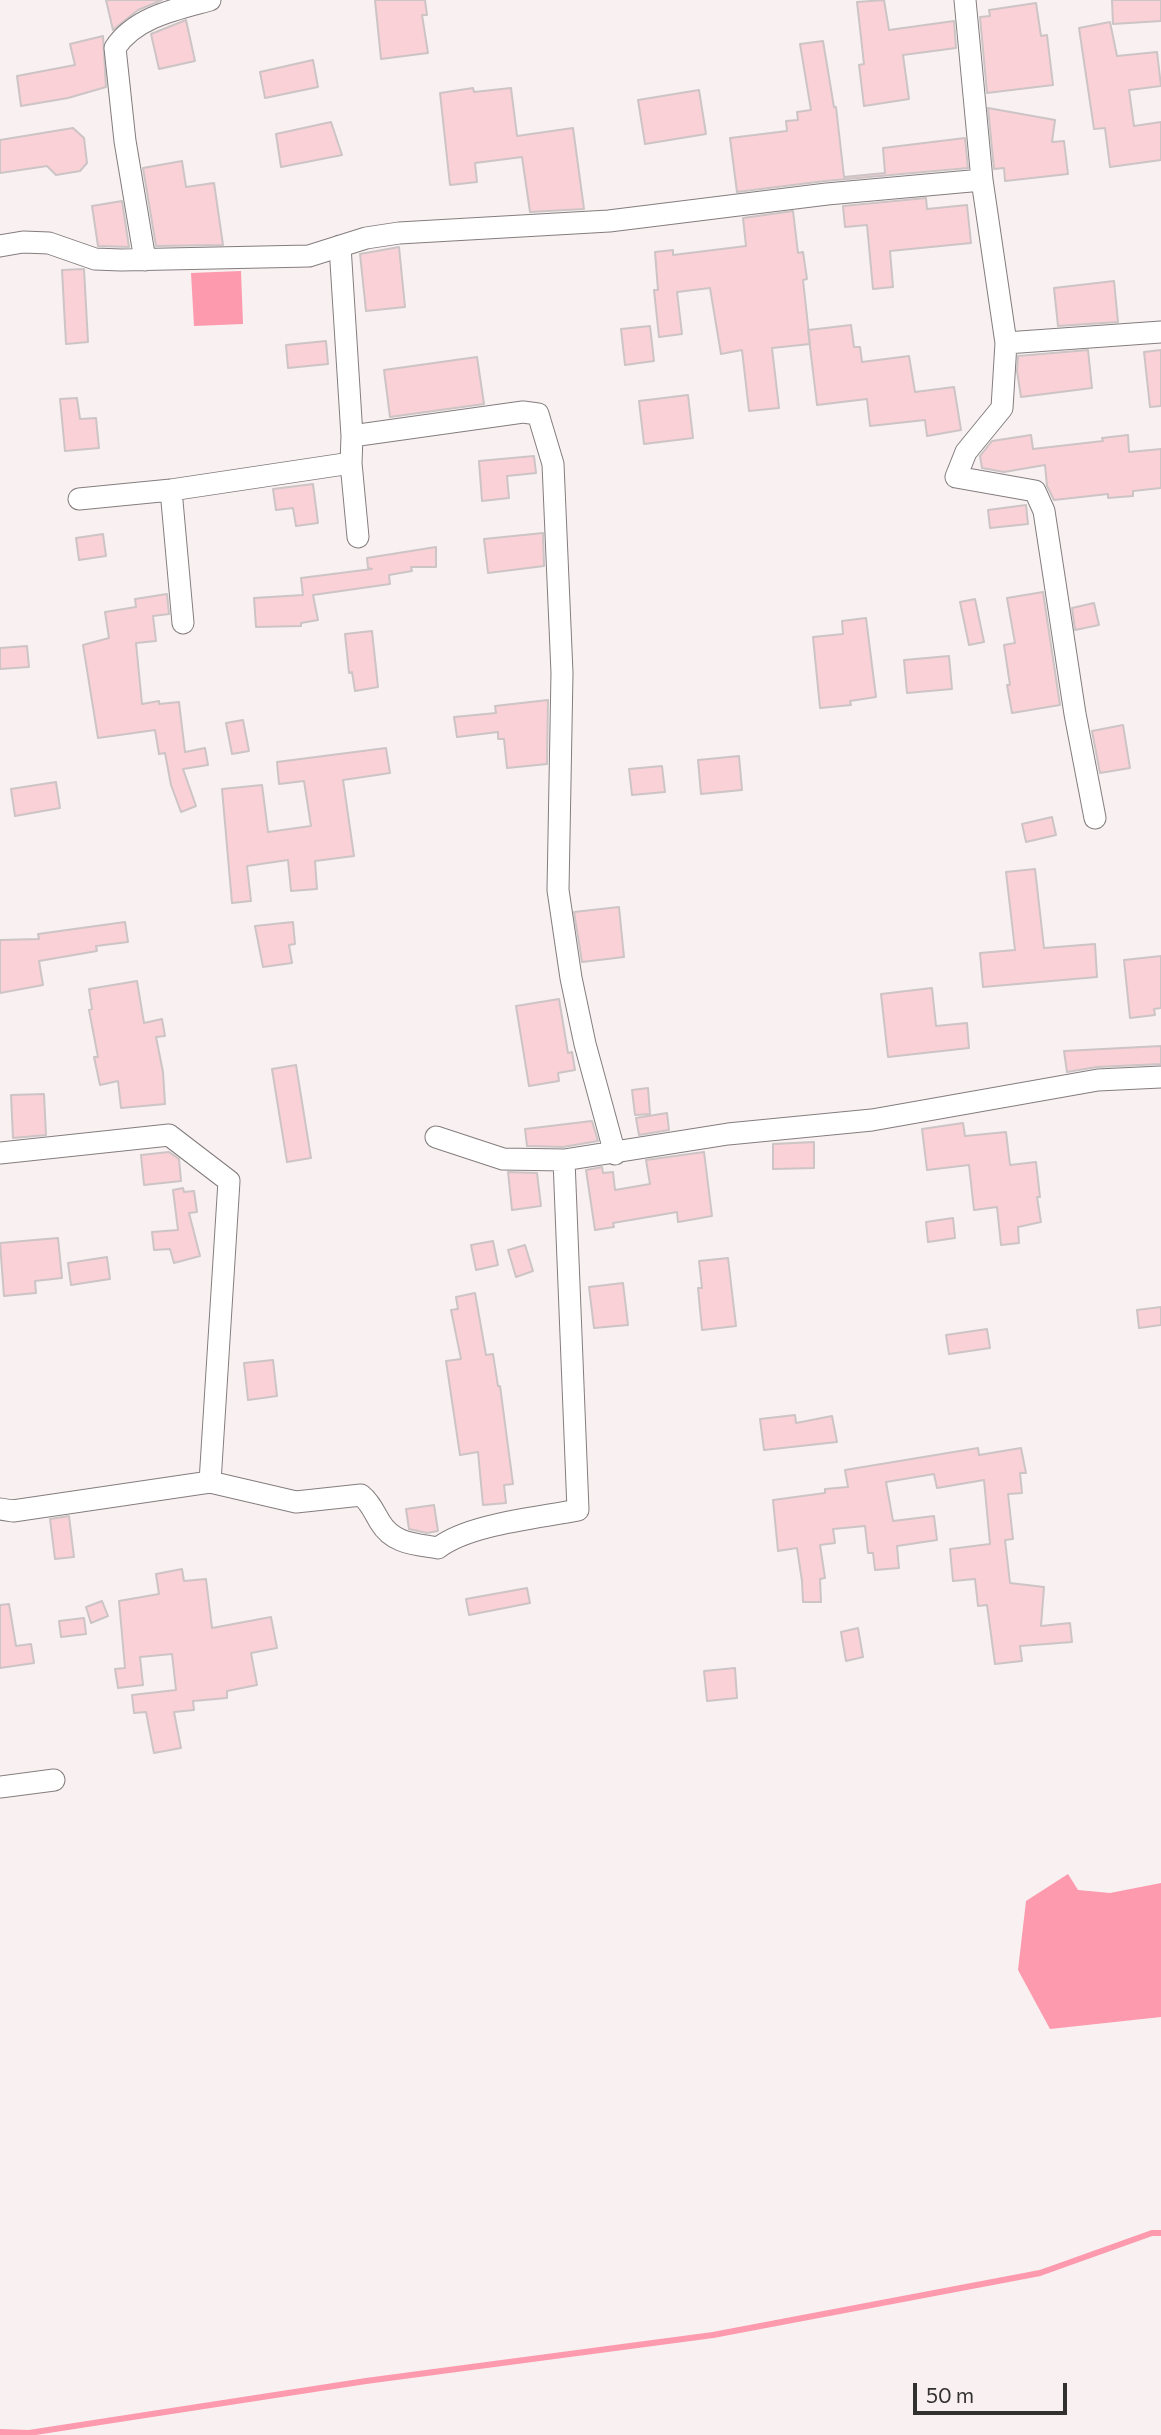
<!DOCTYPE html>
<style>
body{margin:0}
#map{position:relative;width:1161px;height:2435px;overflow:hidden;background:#f8f0f1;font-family:Commissioner,sans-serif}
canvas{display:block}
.scale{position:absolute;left:913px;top:2383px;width:154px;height:32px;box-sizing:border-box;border:4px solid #333030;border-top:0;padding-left:9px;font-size:21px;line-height:24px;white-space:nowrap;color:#333030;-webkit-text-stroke:5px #f8f0f1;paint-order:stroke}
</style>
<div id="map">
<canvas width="1161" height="2435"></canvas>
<div class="scale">50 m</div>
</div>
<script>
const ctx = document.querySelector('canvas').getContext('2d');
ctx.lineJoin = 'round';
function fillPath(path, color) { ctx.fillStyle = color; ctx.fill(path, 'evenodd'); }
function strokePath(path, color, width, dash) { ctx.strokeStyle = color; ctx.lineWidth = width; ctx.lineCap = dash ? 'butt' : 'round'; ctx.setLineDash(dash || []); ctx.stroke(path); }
const water = new Path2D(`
 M241,271L243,324L194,326L191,273Z
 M1068,1874L1078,1890L1110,1893L1161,1883V2017L1050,2029L1018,1970L1026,1901Z`);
const stream = new Path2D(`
 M0,2432L29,2433L366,2381L713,2335L1040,2273L1152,2233H1161`);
const building = new Path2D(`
 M106,0H162L138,10L113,30Z
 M375,0H425L427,15H422L428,53L381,59Z
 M884,0L889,30L954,21L956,48L903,55L909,99L864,106L859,65L864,64L857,2Z
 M1112,0H1161V21L1113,24Z
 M1036,3L1041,36L1047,35L1053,85L987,93L980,17L990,16L989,10Z
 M186,20L195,61L159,69L151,34Z
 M1110,22L1117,56L1157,52L1161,86L1129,90L1134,126L1161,122V160L1110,167L1105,128L1094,129L1079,28Z
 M103,36L106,87L68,98L21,106L17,76L75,65L70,44Z
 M823,41L834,107H836L844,177L885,173L883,148L965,138L968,168L825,181L737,192L730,138L787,131L786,121L798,120L797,112L811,110L800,44Z
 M313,60L318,87L265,98L260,72Z
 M473,88L474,92L511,88L517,136L573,128L584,209L530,212L522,157L475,163L477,182L450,185L440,93Z
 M699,90L706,134L645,144L638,100Z
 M988,108L1055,120L1052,142L1064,141L1068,174L1005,181L1004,168L994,169Z
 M331,122L342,155L281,167L276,134Z
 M73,128L84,138L87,163L80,171L56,175L47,166L0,173V140Z
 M182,161L186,187L214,183L223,245L156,246L143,168Z
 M926,198L927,209L967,205L971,243L890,251L893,287L873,289L867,225L845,227L843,206Z
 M122,201L129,247L98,246L92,206Z
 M793,211L798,253L803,252L807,279L803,280L810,344L772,348L779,408L749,411L742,350L721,354L710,288L677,292L682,334L659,337L654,290H658L655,252L673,250V255L746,246L743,218Z
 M399,247L405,307L366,311L360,254Z
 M84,269L88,342L66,344L62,270Z
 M1114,281L1118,322L1058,326L1054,288Z
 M851,325L854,347H860L862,362L909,356L915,392L954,387L961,430L927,436L925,420L870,426L867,399L817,405L808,330Z
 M650,326L654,361L625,365L621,329Z
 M326,341L328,364L288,368L286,345Z
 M1088,350L1092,388L1021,397L1017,371L1018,356Z
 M1161,350V406L1150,407L1144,352Z
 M477,357L484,404L390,417L384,370Z
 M688,395L693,438L644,444L639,401Z
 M77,398L80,419L96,418L99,448L65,451L60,399Z
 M1031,435L1033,449L1103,441L1102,438L1128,435L1129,452L1161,449V488L1133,491V496L1108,498V494L1054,500L1047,486L1045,465L1004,472L982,468L980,456L992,441Z
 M534,456L536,473L507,476L509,498L482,501L479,461Z
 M313,484L318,523L296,526L293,508L276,510L273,489Z
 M1026,505L1028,524L990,528L988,510Z
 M543,533L544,566L488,573L484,539Z
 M103,534L106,556L79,560L76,538Z
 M436,547V567H411L412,571L389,575L390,584L313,595L318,620L301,623V626L256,627L254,598L303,595L301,578L372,569L368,568L367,558Z
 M1043,592L1060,705L1012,713L1007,685H1010L1004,645L1015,643L1007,598Z
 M167,594L169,614L153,616L156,641L136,643L142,704L159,701V704L179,702L185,752L205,748L208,765L183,769L196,806L181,812L171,785L165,753L159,754L155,730L98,738L83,645L109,638L105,612L136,607L135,599Z
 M975,599L984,642L969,645L960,602Z
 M1094,603L1099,625L1075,630L1072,608Z
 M866,618L876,697L850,701L851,705L820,708L813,637L843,634L842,621Z
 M372,631L378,687L355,691L352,672L349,673L345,634Z
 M27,646L29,667L0,669V648Z
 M949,656L952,689L907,693L904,660Z
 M548,700L547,764L507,768L504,739H498V732L457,737L454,717L496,713L495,706Z
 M243,720L249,751L232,754L226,723Z
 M1123,725L1130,768L1100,773L1092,731Z
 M386,748L390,773L343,780L354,856L315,861L317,889L291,891L288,860L247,866L251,901L232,903L222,789L262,785L268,832L311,826L304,781L279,784L277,762Z
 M739,756L742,790L701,794L698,760Z
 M662,766L665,792L632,795L629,769Z
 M56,782L60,808L15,816L11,789Z
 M1052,817L1056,835L1026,842L1022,824Z
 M1035,869L1044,948L1095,944L1097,977L983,987L980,953L1015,950L1006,872Z
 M619,907L624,957L582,962L574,912Z
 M125,922L128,942L96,946L97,951L39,961L43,985L0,993V940L39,939L38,934Z
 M293,922L295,944L289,945L292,963L263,967L255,926Z
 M1161,956V1008L1154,1009L1155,1015L1130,1018L1124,960Z
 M137,981L144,1023L162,1019L165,1036L156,1037L163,1072L165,1104L121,1108L118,1081L100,1085L94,1057H98L89,1010L92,1009L89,989Z
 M932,988L936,1026L967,1023L969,1048L888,1057L881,994Z
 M559,999L568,1053L572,1052L575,1070L558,1073L559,1081L529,1086L516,1006Z
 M1161,1046V1064L1097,1067L1067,1072L1064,1051Z
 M296,1065L311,1158L287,1162L272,1069Z
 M648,1088L650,1114L635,1115L632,1090Z
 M44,1094L46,1135L13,1138L11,1095Z
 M667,1113L669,1130L639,1135L636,1118Z
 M592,1121L598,1141L563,1147L527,1146L525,1129Z
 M963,1123L965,1136L1006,1132L1010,1165L1036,1162L1040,1197H1037L1041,1222L1018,1227L1019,1243L1001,1245L997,1207L974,1210L969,1165L927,1170L922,1129Z
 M814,1142V1168L773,1169V1144Z
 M169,1152L179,1159L181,1181L144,1185L141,1155Z
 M704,1152L712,1216L678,1222L677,1212L613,1223L614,1227L595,1230L586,1170L602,1167L603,1173L613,1172L615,1190L650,1184L646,1160Z
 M508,1172L537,1173L541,1206L512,1210Z
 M183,1188L184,1192L194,1191L197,1212L189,1213L200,1256L174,1263L170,1249L154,1250L152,1232L178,1230L173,1190Z
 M953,1218L955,1238L928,1242L926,1222Z
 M58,1238L62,1278L35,1281L36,1293L4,1296L0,1243Z
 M493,1241L498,1265L476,1270L471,1245Z
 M525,1245L533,1271L516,1277L508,1250Z
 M107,1257L110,1279L71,1285L68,1263Z
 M728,1258L736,1326L702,1330L698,1288H702L699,1261Z
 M623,1283L628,1325L594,1328L589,1287Z
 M475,1293L486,1355L493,1354L498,1386H500L513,1484L504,1485L506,1503L483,1505L478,1452L460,1455L446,1361L461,1359L451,1310L458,1309L456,1297Z
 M1161,1307V1325L1139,1328L1137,1310Z
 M987,1329L990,1348L949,1354L946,1335Z
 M273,1360L277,1396L248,1400L244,1363Z
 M795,1415L796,1423L832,1416L837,1442L764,1450L760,1419Z
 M978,1448L979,1455L1021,1448L1026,1473H1020L1022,1493L1008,1494L1013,1539L1005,1540L1010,1583L1044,1587L1041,1626L1070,1623L1072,1642L1020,1646L1022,1661L995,1664L987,1605L978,1606L975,1579L953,1581L950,1549L990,1544L984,1480L937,1488L934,1474L886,1482L893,1521L934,1516L937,1540L897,1546L899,1568L875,1570L873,1553H868L865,1526L833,1529L835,1543L820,1545L825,1578L820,1579L821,1602H803L802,1581L797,1548L778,1551L773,1500L825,1493V1489L848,1487L845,1470Z
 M434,1505L438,1531L427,1533L409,1529L406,1509Z
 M69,1516L74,1557L55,1559L50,1519Z
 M182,1569L184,1581L206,1579L212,1628L271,1617L277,1648L251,1653L257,1685L227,1691V1698L193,1701L194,1710L174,1712L181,1748L154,1753L146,1712L134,1713L132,1695L176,1690L172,1654L140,1657L143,1685L118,1688L115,1669L125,1668L119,1601L159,1594L156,1574Z
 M527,1588L530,1603L469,1615L466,1599Z
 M102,1601L108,1616L91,1623L86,1607Z
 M9,1604L16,1646L31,1644L34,1663L0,1668V1605Z
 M84,1618L86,1634L61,1637L59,1621Z
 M858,1628L863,1657L846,1661L841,1632Z
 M735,1668L737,1698L707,1701L704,1671Z`);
const street = new Path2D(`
 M965,0L982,180L1006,343L1002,408L966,452L956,477L1035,491L1044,511L1075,714L1095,818
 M0,246L23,242L49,243L95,259L121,260L309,256L366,238L399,233L609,221L827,194L982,180
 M340,246L352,436L351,463L358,537
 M145,260L125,141L115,48C135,17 177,9 210,0
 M1006,343L1161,332
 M352,436L523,412L538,414L553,464L562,673L558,890L571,978L585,1044L615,1154
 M171,490L183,623
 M79,499L171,490L351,463
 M436,1137L503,1159L564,1160L728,1134L872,1120L1098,1080L1161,1077
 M0,1153L169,1135L229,1181L210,1482
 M0,1509L13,1511L210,1482L296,1502L361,1495C370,1502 374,1512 380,1522C393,1544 415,1544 438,1548C469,1524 538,1518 578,1510L564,1160
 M0,1787L54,1780`);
fillPath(water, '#fd9aad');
strokePath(stream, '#fd9aad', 6);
fillPath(building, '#fbd1d8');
strokePath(building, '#ccc4c5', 2);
strokePath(street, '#847d7e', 23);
strokePath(street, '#fff', 21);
</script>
